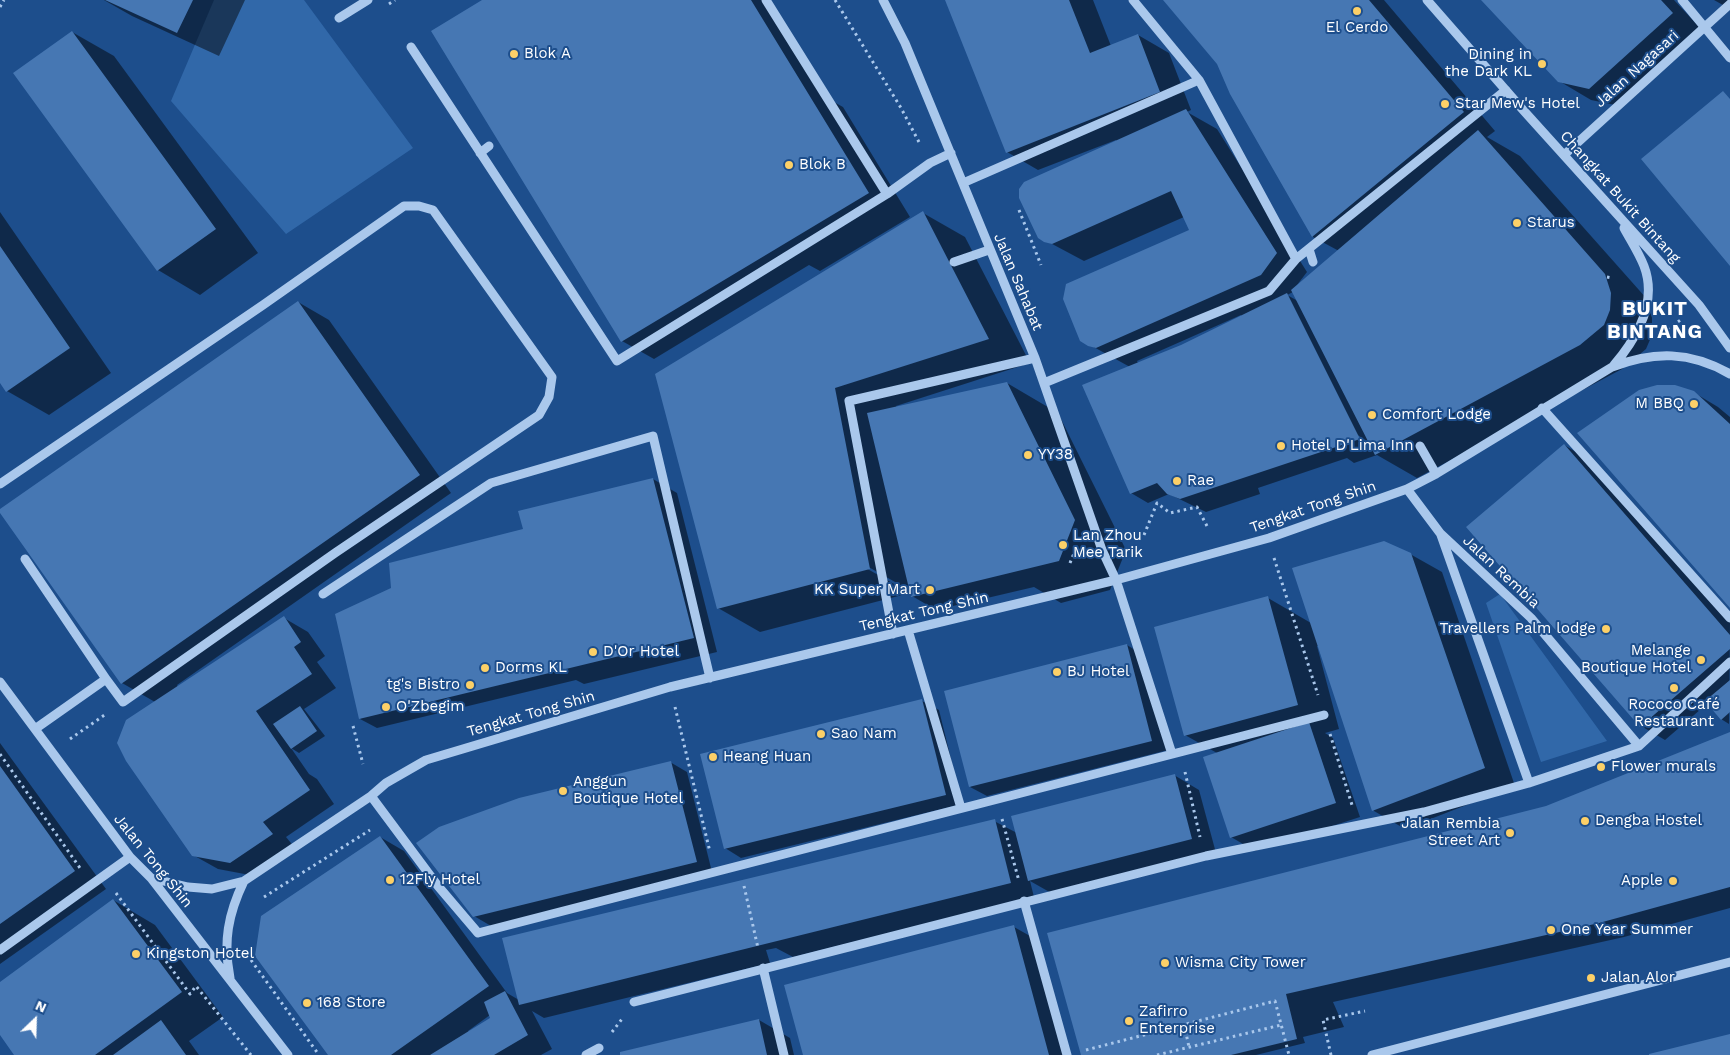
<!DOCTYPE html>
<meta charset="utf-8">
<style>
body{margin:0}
#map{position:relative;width:1730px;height:1055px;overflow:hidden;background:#1d4e8c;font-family:"Work Sans",sans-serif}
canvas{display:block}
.north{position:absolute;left:10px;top:995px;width:50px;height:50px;-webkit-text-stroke:4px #1d4e8c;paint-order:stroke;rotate:24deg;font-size:14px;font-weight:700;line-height:20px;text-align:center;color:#fff}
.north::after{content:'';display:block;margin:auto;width:18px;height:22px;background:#fff;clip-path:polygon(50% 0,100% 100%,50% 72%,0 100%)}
</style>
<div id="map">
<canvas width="1730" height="1055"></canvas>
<div class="north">N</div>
</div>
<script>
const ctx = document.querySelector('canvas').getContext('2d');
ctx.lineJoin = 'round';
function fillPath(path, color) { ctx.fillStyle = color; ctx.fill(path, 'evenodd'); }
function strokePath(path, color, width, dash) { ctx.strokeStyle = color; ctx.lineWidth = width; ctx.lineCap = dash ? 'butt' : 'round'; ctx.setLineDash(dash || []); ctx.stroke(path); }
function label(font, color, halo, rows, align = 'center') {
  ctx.font = font + ' "Work Sans",sans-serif'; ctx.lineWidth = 4; ctx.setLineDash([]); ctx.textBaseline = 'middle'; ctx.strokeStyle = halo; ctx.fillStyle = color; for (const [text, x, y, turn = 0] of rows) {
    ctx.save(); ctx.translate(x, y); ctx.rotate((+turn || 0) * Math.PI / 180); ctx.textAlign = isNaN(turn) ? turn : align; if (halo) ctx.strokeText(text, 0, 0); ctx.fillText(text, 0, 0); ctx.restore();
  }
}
const green = new Path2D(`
 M214,0H304L413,148L286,234L171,101Z
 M1500,594L1607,741L1541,762L1486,603Z`);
const shadow = new Path2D(`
 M104,0H245L219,56L132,16Z
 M485,0H770L832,101L843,107L910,217L820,271L809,265L654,359L622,341Z
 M946,0H1093L1111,46L1138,35L1169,53L1191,110L1187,112L1217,129L1307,272L1297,285L1339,251L1313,237L1231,93L1218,63L1165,0H1384L1495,131L1487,137L1520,156L1647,299L1652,318V335L1646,349L1622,369L1417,478L1377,455L1354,463L1347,458L1258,488L1260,494L1206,512L1169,494L1148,503L1131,493L1130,367L1081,340L1190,230L1184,217L1084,261L1039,237L1117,142L1116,140L1038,170L1007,152ZM1293,292L1298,301L1287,295ZM1241,315L1242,317L1182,346L1138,363L1137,361ZM1356,434L1370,443V446L1354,436Z
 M1484,0H1674L1703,31L1620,106L1591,100L1559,81Z
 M1714,0H1730V9Z
 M72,32L114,56L258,253L200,295L158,270L14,73Z
 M0,212L111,373L49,415L7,391L0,381Z
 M923,213L965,237L1030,363L896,406L897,408L1007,383L1058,413L1126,550L1110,590L1061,603L1034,587L936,610L912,596L911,591L865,565L864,567L910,593L760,632L718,608Z
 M298,302L329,320L451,493L177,685L178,687L284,618L308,632L325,656L317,662L336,688L304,709L325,736L299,753L291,748L309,774L317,779L334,804L286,837L296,849L255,876L218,869L193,855L155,702L122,683L0,510Z
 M1693,392L1718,407L1730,417V606Z
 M1564,445L1595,463L1730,622L1729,724L1721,719L1708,703L1665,740L1641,726Z
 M653,479L677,493L717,652L584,684L576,680L377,728L360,719L524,530Z
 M1410,554L1442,572L1515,786L1405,829L1374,811L1319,646H1317L1339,729L1325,733L1333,738L1360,817L1255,851L1231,837L1217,753L1185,735L1268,598L1311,623Z
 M1127,645L1143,655L1168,750L987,796L970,787Z
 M922,701L939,710L962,804L741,858L725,848Z
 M1730,733V908L1624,937L1333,1002L1344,1027L1303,1037L1305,1043L1256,1055H1082L1049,934L1546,807Z
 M0,743L106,889L0,964Z
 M670,762L687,772L712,872L491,926L474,916Z
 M1174,775L1199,790L1216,853L1053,894L1030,881L1034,897L793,957L776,948L766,950L770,963L544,1018L532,1011L552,1049L541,1055H329L380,837L404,851L507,993L519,1000L994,821L1017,833ZM490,1015L492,1019L470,1033L468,1031Z
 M113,900L155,925L223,1017L189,1041L199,1055H16L0,1033V983Z
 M1014,927L1039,941L1069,1055H804Z
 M759,1020L790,1038L794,1055H622Z`);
const building = new Path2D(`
 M105,0H193L177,33Z
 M482,0H751L869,193L621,342L431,31Z
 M945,0H1069L1090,53L1138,34L1160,92L1006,153Z
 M1163,0H1369L1464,112L1312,237L1230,94L1217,64Z
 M1481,0H1661L1673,13L1589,89L1558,82Z
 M72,31L216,229L157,271L13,73Z
 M1723,91L1730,99V266L1641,159Z
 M1186,109L1277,253L1261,275L1096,348L1088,346L1080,341L1063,299L1066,284L1189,230L1171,191L1052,244L1044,242L1038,238L1019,198V189L1024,182Z
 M1478,130L1605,274L1611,293L1610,310L1604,325L1580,345L1375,455L1291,290Z
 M923,211L989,339L835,388L870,569L717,609L655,374Z
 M0,246L70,348L6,392L0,383Z
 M1287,293L1360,439L1180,499L1167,494L1157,483L1130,494L1082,385L1181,345Z
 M298,301L420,475L121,684L0,513V509Z
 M1007,382L1075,520L1059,561L911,597L867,413Z
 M1657,385H1675L1694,391L1730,424V608L1577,433L1639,390Z
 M1564,444L1730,635V649L1640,727L1466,527Z
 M653,478L694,638L359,719L335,614L391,588L389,563L523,529L518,511Z
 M1384,541L1411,553L1485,768L1372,811L1292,568Z
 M1268,596L1298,705L1184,736L1154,627Z
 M284,616L301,642L294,647L312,674L256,711L310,790L263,822L273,834L230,863L192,856L126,761L117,743L126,720Z
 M1127,644L1152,741L969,787L944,691Z
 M1730,680V712L1721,720L1705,701Z
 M922,699L946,795L724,849L700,754Z
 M300,706L317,731L291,749L273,724Z
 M1309,722L1336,803L1230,838L1203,757Z
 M1730,732V887L1599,923L1286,994L1297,1039L1231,1055H1081L1047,933L1546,806Z
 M671,761L697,862L473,917L416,843L439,827L519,798Z
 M0,766L75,871L0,924Z
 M1175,774L1192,839L1028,881L1011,816Z
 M995,819L1011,883L519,1005L502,938Z
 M380,836L489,986L391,1055H328L255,956L261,916Z
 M113,899L182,992L95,1055H14L0,1035V982Z
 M1014,925L1049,1055H803L784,985Z
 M505,991L528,1035L494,1055H430L490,1018L484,1002Z
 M759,1019L767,1055H620V1052Z
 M161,1020L186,1055H113Z
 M1730,1034V1055H1649V1054Z`);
const path = new Path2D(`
 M835,0L901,108L920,144
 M389,4L395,0
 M0,7L4,0
 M1019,210L1041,265
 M1607,277L1613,278
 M1662,333L1682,319
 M1144,535L1157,503L1170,513L1197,507L1207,526
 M1274,558L1318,695
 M1070,563L1077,546
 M675,707L710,852
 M353,726L363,764
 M1330,734L1352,805
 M70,739L106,714
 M0,754L80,868
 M1185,772L1200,837
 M1002,819L1019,881
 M744,886L758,948
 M116,893L190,994L196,986L251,1055
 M264,897L370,830
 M251,960L319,1055
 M1184,1024L1189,1047
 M612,1032L622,1019
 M1086,1050L1275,1001L1289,1055
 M1157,1055L1281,1025
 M1331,1055L1323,1020L1365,1011`);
const minor = new Path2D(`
 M766,0L887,194
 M883,0L905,43L1035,358L1102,550L1116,580L1172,754
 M1133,0L1199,80L1296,259
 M1427,0L1524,111L1699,305L1730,348
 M1682,0L1730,58
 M339,18L368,0
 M411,47L617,361L887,194L930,163L951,153
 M480,153L489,146
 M1564,155L1730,4
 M963,183L1199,80
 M1309,249L1313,262
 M954,262L989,250
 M1614,365C1637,338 1658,303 1644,266C1639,253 1631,241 1624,228
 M1044,383L1269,291L1296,259L1506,90
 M1542,408L1730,618
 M1420,446L1436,474
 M0,484L263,305L404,206H419L433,210L552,377L549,397L539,415L335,553L123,702L106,679L35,729
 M1407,489L1440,533L1531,618L1639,746
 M1441,535L1529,783
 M25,559L106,679
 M323,594L491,483L653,436L710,678
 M908,630L961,808
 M893,634L849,401L1035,358
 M0,682L130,857L151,878L288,1055
 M371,796L438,886L478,933L1324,715
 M151,878L188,887L212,889L244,881L371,796L386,783L426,760L670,687L1116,580L1269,538L1407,489L1436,474L1612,367C1654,351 1690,351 1730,374
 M1024,901L1067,1055
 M0,950L130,857
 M763,968L784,1055
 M230,978C223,942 228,914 244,881
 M634,1002L1206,856L1424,812L1529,783L1639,746L1730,662
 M586,1055L599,1048
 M1372,1055L1730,962`);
const markers = [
 [1357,11,5,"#fcd068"],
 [514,54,5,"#fcd068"],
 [1542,64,5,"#fcd068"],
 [1445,104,5,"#fcd068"],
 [789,165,5,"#fcd068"],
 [1517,223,5,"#fcd068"],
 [1694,404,5,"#fcd068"],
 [1372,415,5,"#fcd068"],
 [1281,446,5,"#fcd068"],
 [1028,455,5,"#fcd068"],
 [1177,481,5,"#fcd068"],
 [1063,545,5,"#fcd068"],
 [930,590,5,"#fcd068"],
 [1606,629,5,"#fcd068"],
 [593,652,5,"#fcd068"],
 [1701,660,5,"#fcd068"],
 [485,668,5,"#fcd068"],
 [1057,672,5,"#fcd068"],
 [470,685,5,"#fcd068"],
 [1674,688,5,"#fcd068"],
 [386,707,5,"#fcd068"],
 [821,734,5,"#fcd068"],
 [713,757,5,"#fcd068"],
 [1601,767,5,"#fcd068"],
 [563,791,5,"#fcd068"],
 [1585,821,5,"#fcd068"],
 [1510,833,5,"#fcd068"],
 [390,880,5,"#fcd068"],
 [1673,881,5,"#fcd068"],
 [1551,930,5,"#fcd068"],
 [136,954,5,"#fcd068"],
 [1165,963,5,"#fcd068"],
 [1591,978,5,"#fcd068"],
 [307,1003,5,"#fcd068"],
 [1129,1021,5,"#fcd068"]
];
const poiNames = [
 ["El Cerdo",1357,28,"center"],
 ["Blok A",524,54],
 ["Dining in",1532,55,"right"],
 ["the Dark KL",1532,72,"right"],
 ["Star Mew's Hotel",1455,104],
 ["Blok B",799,165],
 ["Starus",1527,223],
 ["M BBQ",1684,404,"right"],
 ["Comfort Lodge",1382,415],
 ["Hotel D'Lima Inn",1291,446],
 ["YY38",1038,455],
 ["Rae",1187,481],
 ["Lan Zhou",1073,536],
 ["Mee Tarik",1073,553],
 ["KK Super Mart",920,590,"right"],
 ["Travellers Palm lodge",1596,629,"right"],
 ["Melange",1691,651,"right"],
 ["Boutique Hotel",1691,668,"right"],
 ["D'Or Hotel",603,652],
 ["Dorms KL",495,668],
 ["BJ Hotel",1067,672],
 ["tg's Bistro",460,685,"right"],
 ["Rococo Café",1674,705,"center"],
 ["Restaurant",1674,722,"center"],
 ["O'Zbegim",396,707],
 ["Sao Nam",831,734],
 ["Heang Huan",723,757],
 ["Flower murals",1611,767],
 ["Anggun",573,782],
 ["Boutique Hotel",573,799],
 ["Dengba Hostel",1595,821],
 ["Jalan Rembia",1500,824,"right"],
 ["Street Art",1500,841,"right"],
 ["12Fly Hotel",400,880],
 ["Apple",1663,881,"right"],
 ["One Year Summer",1561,930],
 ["Kingston Hotel",146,954],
 ["Wisma City Tower",1175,963],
 ["Jalan Alor",1601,978],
 ["168 Store",317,1003],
 ["Zafirro",1139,1012],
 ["Enterprise",1139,1029]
];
const streetNames = [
 ["Jalan Nagasari",1637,69,-42],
 ["Changkat Bukit Bintang",1620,197,48],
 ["Jalan Sahabat",1018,282,67],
 ["Tengkat Tong Shin",1313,507,-19],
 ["Jalan Rembia",1501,572,43],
 ["Tengkat Tong Shin",924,612,-13],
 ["Tengkat Tong Shin",531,714,-16],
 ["Jalan Tong Shin",153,861,51]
];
const districtNames = [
 ["BUKIT",1655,309],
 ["BINTANG",1655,332]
];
fillPath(green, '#3168a9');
fillPath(shadow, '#0007');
fillPath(building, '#4677b3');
strokePath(path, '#aac8ec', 3, [2.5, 4]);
strokePath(minor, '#aac8ec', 9);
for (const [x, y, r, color] of markers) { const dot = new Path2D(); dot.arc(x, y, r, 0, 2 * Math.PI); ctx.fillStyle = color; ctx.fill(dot); strokePath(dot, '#1d4e8c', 2); }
label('15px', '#fff', '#1d4e8c', poiNames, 'left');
label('15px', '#fff', '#1d4e8c', streetNames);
ctx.letterSpacing = '1px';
label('bold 20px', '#fff', '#1d4e8c', districtNames);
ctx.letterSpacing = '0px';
</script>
